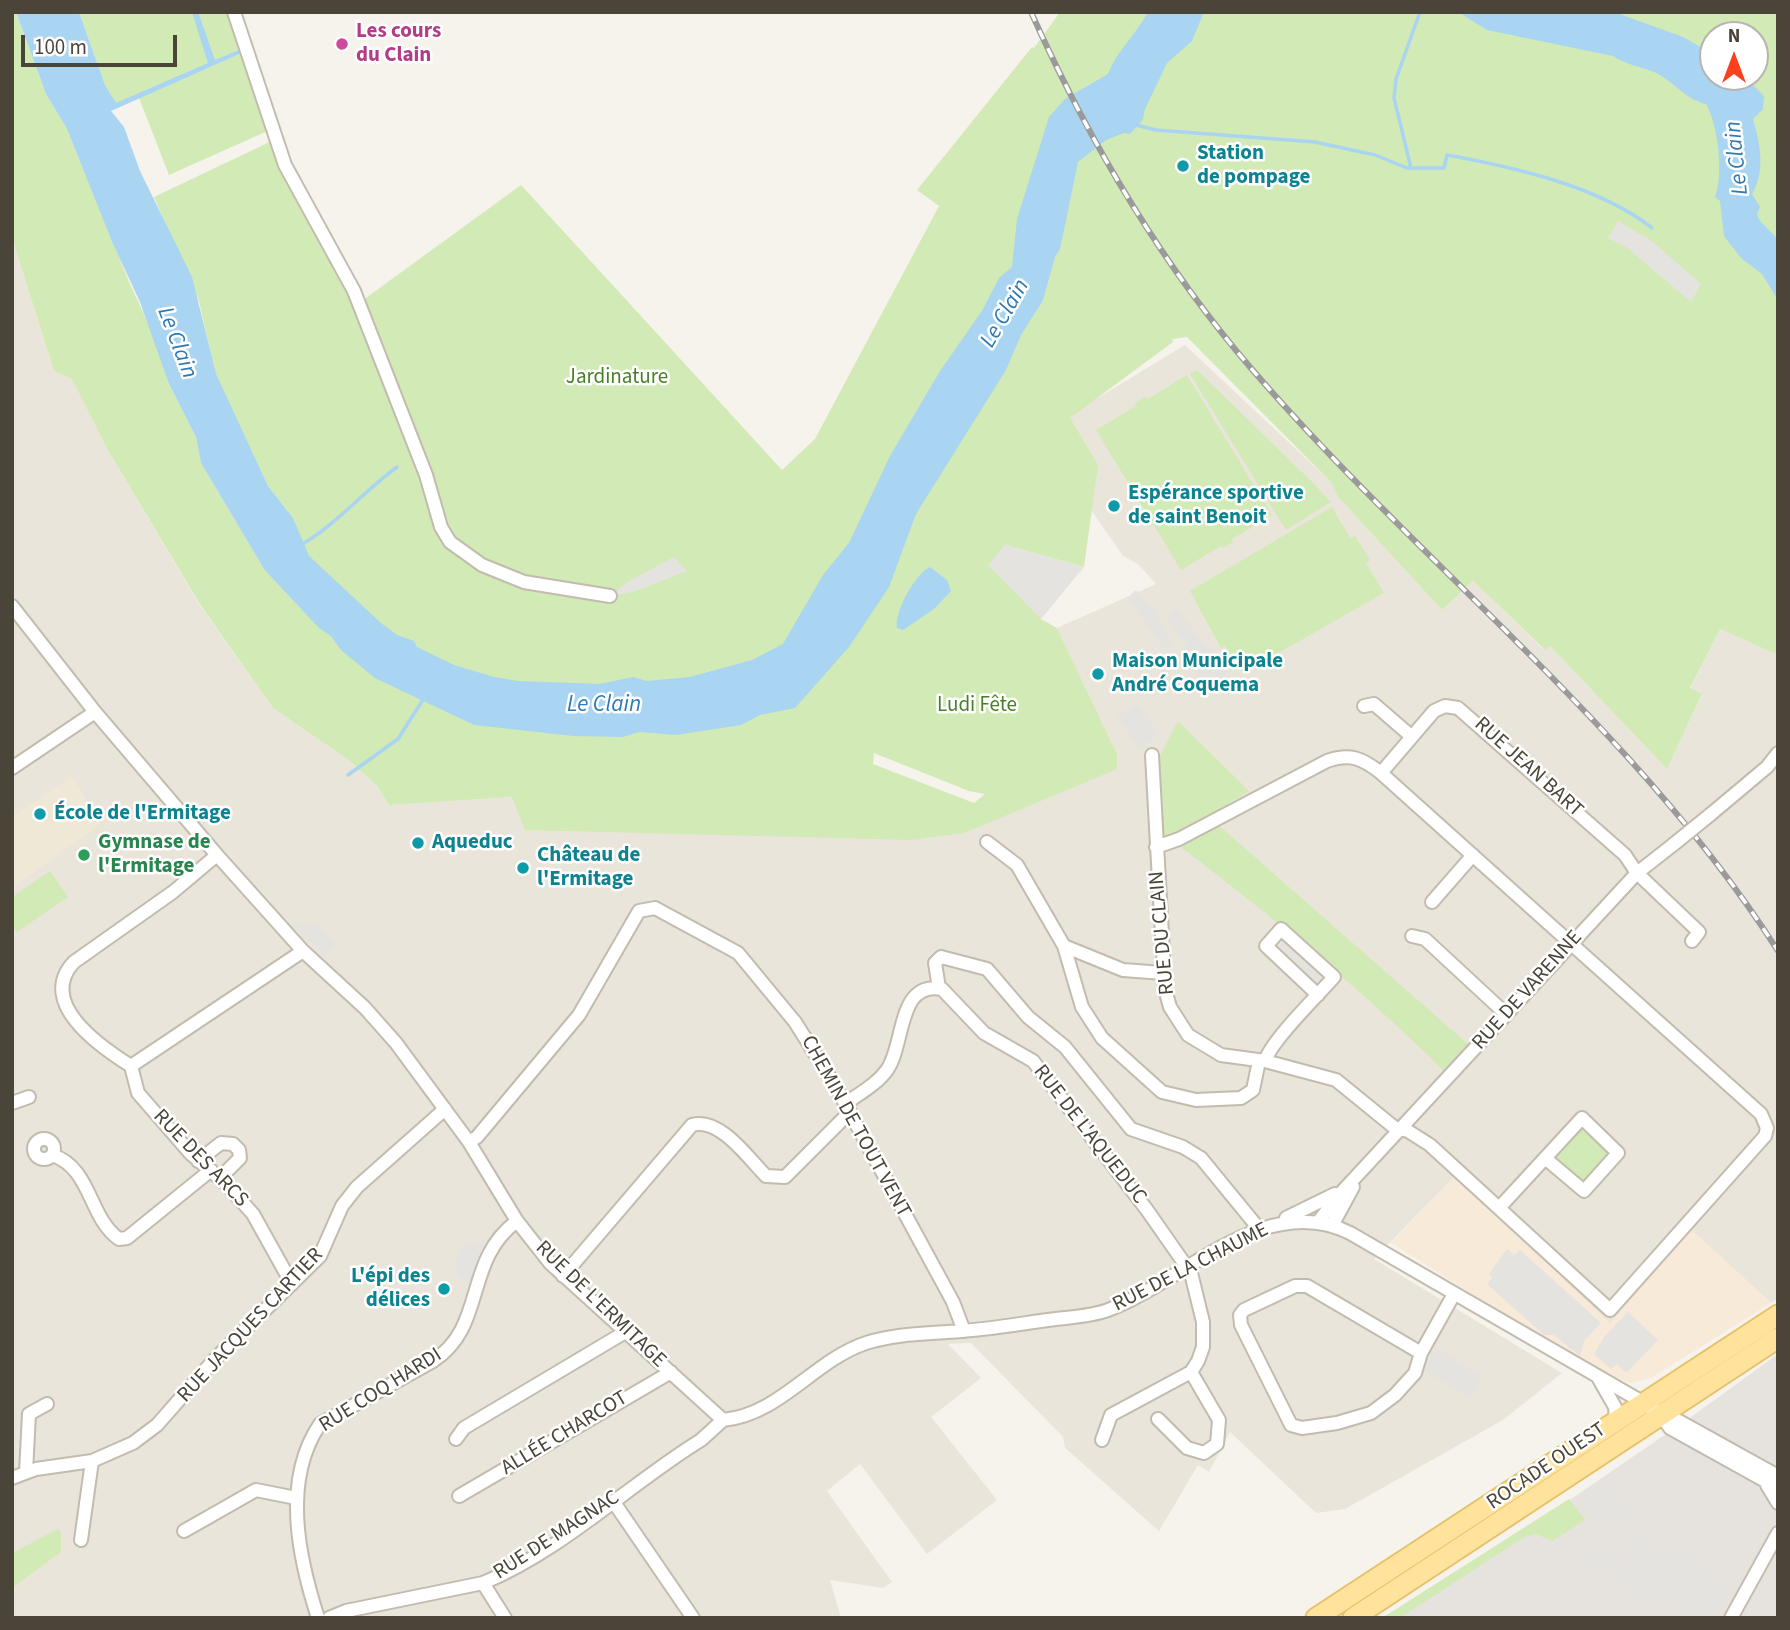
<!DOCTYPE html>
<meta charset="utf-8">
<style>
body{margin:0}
#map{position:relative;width:1790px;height:1630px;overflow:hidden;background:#f6f3ec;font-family:"Source Sans 3",sans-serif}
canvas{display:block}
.frame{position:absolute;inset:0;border:14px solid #4b4439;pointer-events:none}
.north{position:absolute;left:1699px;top:21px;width:70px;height:70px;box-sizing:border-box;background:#fff;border:2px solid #b7b4b0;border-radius:50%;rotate:0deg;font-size:19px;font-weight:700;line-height:28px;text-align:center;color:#4b4439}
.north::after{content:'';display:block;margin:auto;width:24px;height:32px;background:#fc3f1d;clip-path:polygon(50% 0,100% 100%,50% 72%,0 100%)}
.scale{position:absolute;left:21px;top:35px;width:156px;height:32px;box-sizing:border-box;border:4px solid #4b4439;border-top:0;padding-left:9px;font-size:21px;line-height:24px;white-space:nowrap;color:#4b4439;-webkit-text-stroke:5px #fff;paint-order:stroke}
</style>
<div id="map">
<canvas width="1790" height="1630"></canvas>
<div class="frame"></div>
<div class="north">N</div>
<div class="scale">100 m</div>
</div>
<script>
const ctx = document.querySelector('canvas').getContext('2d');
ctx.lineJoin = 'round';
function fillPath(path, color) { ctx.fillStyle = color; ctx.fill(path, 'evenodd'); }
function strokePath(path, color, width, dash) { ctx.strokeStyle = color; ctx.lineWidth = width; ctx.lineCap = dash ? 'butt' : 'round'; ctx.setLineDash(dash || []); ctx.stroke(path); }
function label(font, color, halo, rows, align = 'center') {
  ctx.font = font + ' "Source Sans 3",sans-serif'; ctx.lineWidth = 5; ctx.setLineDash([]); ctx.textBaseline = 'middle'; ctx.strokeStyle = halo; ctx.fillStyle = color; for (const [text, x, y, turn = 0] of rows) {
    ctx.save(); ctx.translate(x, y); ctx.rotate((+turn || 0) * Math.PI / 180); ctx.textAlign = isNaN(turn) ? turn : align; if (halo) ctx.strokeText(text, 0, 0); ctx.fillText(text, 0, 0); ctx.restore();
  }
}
const residential = new Path2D(`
 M12,238L54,371L72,378L106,447L201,607L273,708L350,761L377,786L389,805L512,797L913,840L1116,769L1117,754L1057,628L1156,584L1138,564L1123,556L1091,510L1068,416L1185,345L1330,481L1338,497L1442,610L1473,581L1544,650L1550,646L1667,769L1702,695L1690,689L1720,629L1778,655V1298L1771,1303L1692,1231L1610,1324L1455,1176L1374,1259L1562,1373L1503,1420L1345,1509L1316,1513L1230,1432L1209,1472L1198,1465L1159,1531L1065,1448L1063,1437L971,1343L948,1344L981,1378L931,1417L997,1500L927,1554L860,1464L827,1491L892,1582L883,1588L830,1580L841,1618H12Z`);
const commercial = new Path2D(`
 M1455,1176L1610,1323L1692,1230L1771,1303L1651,1378L1631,1383L1586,1365L1391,1243Z`);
const industrial = new Path2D(`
 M1778,1354V1618H1397L1691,1417Z`);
const education = new Path2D(`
 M72,776L101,824L12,888V817Z`);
const green = new Path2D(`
 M12,12H16L46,94L67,129L129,282L154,336L169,384L196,437L201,463L264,569L295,528L293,518L268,486L215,374L199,301L154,197L276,139L359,303L521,185L782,470L815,439L939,206L917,190L1032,47L1034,48L1060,12H1778V655L1720,629L1690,688L1702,694L1667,769L1550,646L1545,650L1473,581L1442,610L1338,497L1330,481L1187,337L1172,339L1173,342L1070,418L1098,465L1084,567L1005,545L1041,619L1057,628L1117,754V769L964,833L913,840L525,830L512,797L389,805L377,786L350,761L273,708L201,606L106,447L72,379L54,371L12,238ZM1713,35H1755V77H1713ZM874,753L969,791L985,794L974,803L873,764Z
 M79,12H234L243,48L116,104L105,85Z
 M244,52L272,129L169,175L139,98Z
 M1197,370L1313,483L1331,502L1286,530L1190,374Z
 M1187,375L1272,515L1232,539L1233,542L1223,548L1221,546L1181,570L1096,430L1136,406L1135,403L1145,397L1148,399Z
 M1332,507L1350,538L1355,536L1370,560L1366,563L1384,593L1243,673L1225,646L1221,648L1190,591Z
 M1178,721L1249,791L1172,838L1160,839L1158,760Z
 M1216,823L1470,1046L1447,1074C1363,990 1271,916 1177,844Z
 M50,871L68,897L17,932L12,926V897Z
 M1581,1123L1614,1153L1584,1186L1551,1157Z
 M1569,1499L1585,1520L1552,1541L1536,1534L1524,1537L1400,1618H1382Z
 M58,1529L61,1532V1552L12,1588V1553Z`);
const parking = new Path2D(`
 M1618,221L1653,242L1701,284L1691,302L1626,247L1608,238Z
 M1005,545L1084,567L1041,619L988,565Z
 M674,557L687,571L633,592L610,596L629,581Z
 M1136,590L1150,605L1173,644L1163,649L1128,597Z
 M1176,610L1229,671L1220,680H1202L1183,651L1188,646L1173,629L1168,618Z
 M1136,704L1159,735L1139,748L1117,717Z
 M314,923L322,927L335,945L325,956L294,927Z
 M1282,933L1330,978L1318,991L1269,946Z
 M480,1242L488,1244L473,1285L459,1277L455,1262L465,1243Z
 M1507,1249L1514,1255L1520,1250L1601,1323L1584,1341L1580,1356L1554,1335H1544L1487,1284L1492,1278L1489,1274Z
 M1628,1312L1658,1340L1626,1373L1617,1364L1611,1369L1594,1354L1604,1337Z
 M1436,1348L1482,1376L1469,1397L1422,1369Z
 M1604,1482L1607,1488L1612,1485L1629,1510L1618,1519L1594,1518L1584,1504L1591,1499L1587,1493Z
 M1639,1536L1668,1557L1684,1550L1726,1581L1733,1589L1717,1618H1686L1657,1595L1646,1594L1641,1600L1584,1558L1599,1538L1617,1550L1612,1558L1621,1563Z`);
const water = new Path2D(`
 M16,12H79L105,85L116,103L208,63L192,12H198L215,60L243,48L244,52L111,111L124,127L140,171L192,277L216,374L268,486L293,518L309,556L381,623L397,635L414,641L417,647L454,665L494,677L518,681L600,684L633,677L647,681L690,677L752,660L783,644L823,575L849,543L890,456L940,371L982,311L999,278L1012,267L1017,219L1049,117L1065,99L1108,74C1117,50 1136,35 1148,12H1204L1192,41L1167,63L1145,109L1143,119L1130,134L1124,133L1106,140L1078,162L1060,249L1055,257L1043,300L1021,335L1006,370L916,514L889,587L849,647L795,708L760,715L741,725L676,735L639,732L623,737L573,736L474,725L375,678L341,650L331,636L319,628L264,569L201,463L196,437L169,384L140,302L113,244L67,129L46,94Z
 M1458,12H1614L1683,37L1713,54V77C1740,77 1745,75 1764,96L1763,109L1753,119C1760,144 1766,171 1752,194L1760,207L1757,214L1760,221L1778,239V300L1762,274L1741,258L1724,236L1720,201L1715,197C1724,175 1718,124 1706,104C1684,99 1673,80 1654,72C1639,66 1627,65 1613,56L1487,30Z
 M930,567L947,580L951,591L934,609L903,630L897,628C894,612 915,574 930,567Z`);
const stream = new Path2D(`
 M1136,125L1156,130L1315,142L1375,155L1407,168H1444L1447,155C1513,167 1599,186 1652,228
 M1411,168L1394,98L1396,79L1420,12
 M301,545C337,524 364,491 397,467
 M348,775L398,739L424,698`);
const street = new Path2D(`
 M234,12L285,165L354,291L426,475L441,527L450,542L482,565L524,582L610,596
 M12,606L95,712L217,855L303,951L365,1008L396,1043L469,1142L517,1221L550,1263L723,1420
 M1364,706L1374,704L1411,736
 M1152,755L1165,989L1170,1007L1188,1035L1221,1055L1265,1061L1336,1080L1395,1128L1408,1131L1430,1145L1610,1310L1765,1136L1767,1128L1761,1114L1381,773C1362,758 1350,753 1327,761L1179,839L1156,847
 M12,768L95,712
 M1381,773L1434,711L1445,706L1458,708L1625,855L1637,873L1699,932L1692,941
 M1711,814L1767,767L1778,753
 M987,842L1017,865L1064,946L1123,970L1163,973
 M1432,902L1473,855
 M1412,936L1425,939L1506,1014
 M1064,946L1082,1007L1102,1038L1162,1092L1196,1100L1241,1098L1253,1090L1259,1061
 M939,988L935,963L941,957L987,969L1028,1017L1065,1047L1131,1129L1183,1147L1201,1158L1260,1230
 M1265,1061C1271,1041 1318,995 1334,977L1281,929L1266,946L1318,995
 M131,1066C99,1046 36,1002 74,962L173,892L217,855
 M12,1103L29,1097
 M845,1104C860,1093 877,1084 887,1070C905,1045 897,980 942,989L984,1033L1033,1061L1147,1210L1191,1273L1203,1322V1347L1198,1361L1191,1372L1111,1415L1102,1440
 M34 1149a10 10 0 1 1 20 0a10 10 0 1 1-20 0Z
 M469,1142L477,1137L579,1015L639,911L655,908L738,953L795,1022L836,1087L953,1302L964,1331
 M52,1155C92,1168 88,1217 119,1239L127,1238L211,1170
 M198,1161L221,1143L233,1144L239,1150L240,1158L220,1178
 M1499,1208L1582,1118L1618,1153L1584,1191L1545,1158
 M1286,1218L1335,1194
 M1319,1221L1339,1195L1637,873L1674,844
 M1333,1224L1353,1187
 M563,1276L692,1125C720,1117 748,1158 766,1176L785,1177L850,1112
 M292,1284L253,1214L226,1184L191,1154L138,1093L131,1066L303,951
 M1421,1353L1307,1286H1295L1244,1310L1240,1315L1241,1325L1291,1425L1302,1428L1337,1423L1371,1413L1395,1395L1415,1373L1421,1353L1454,1294
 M1599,1379L1615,1407L1616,1421
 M1661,1415L1677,1420L1778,1476
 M1158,1419L1187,1448L1204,1453L1217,1444L1219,1420L1191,1372
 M723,1420C781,1414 813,1361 866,1343C897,1333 929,1334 961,1331C992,1329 1024,1323 1056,1319C1073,1317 1092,1316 1108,1310C1183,1282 1265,1190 1350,1233L1644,1403L1661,1415L1670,1428L1778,1488
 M456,1439L464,1428L627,1331
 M26,1472L29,1414L47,1404
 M12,1478L36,1469L92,1461L133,1443L157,1425L214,1360L320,1256L342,1206L357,1187L445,1109
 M1767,1485L1778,1503
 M459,1496L671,1372
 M613,1501L693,1618
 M184,1531L256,1490L296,1498
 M81,1540L92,1461
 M483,1583L505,1618
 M318,1618C298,1556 282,1480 320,1424L433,1361C487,1326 463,1261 517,1221
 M329,1618L346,1611L483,1583C563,1550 628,1485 701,1440L723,1420
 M1731,1618L1778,1533`);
const primary = new Path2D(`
 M1316,1618L1778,1315
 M1353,1618L1778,1338`);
const rail = new Path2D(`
 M1031,12C1088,139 1159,261 1250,367C1421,566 1636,728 1778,951`);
const streetBridge = new Path2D(`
 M1674,844L1711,814`);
const markers = [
 [342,44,7,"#d1479c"],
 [1183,166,7,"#0f9aa8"],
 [1114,506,7,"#0f9aa8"],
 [1098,674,7,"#0f9aa8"],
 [40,814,7,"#0f9aa8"],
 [418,843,7,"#0f9aa8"],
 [84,855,7,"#2e9e5b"],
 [523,868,7,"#0f9aa8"],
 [444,1289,7,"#0f9aa8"]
];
const hotelNames = [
 ["Les cours",356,32],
 ["du Clain",356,56]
];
const cultureNames = [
 ["Station",1197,154],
 ["de pompage",1197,178],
 ["Espérance sportive",1128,494],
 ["de saint Benoit",1128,518],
 ["Maison Municipale",1112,662],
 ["André Coquema",1112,686],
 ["École de l'Ermitage",54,814],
 ["Aqueduc",432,843],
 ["Château de",537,856],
 ["l'Ermitage",537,880],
 ["L'épi des",430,1277,"right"],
 ["délices",430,1301,"right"]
];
const parkNames = [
 ["Jardinature",617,378],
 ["Ludi Fête",977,706]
];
const streetNames = [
 ["RUE JEAN BART",1528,768,42],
 ["RUE DU CLAIN",1163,933,-95],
 ["RUE DE VARENNE",1528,991,-48],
 ["CHEMIN DE TOUT VENT",855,1127,61],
 ["RUE DE L'AQUEDUC",1089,1135,52],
 ["RUE DES ARCS",200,1159,46],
 ["RUE DE LA CHAUME",1191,1268,-27],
 ["RUE DE L'ERMITAGE",600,1305,44],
 ["RUE JACQUES CARTIER",251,1326,-47],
 ["RUE COQ HARDI",381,1391,-32],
 ["ALLÉE CHARCOT",565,1434,-31],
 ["ROCADE OUEST",1547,1467,-34],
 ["RUE DE MAGNAC",557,1536,-33]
];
const leisureNames = [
 ["Gymnase de",98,843],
 ["l'Ermitage",98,867]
];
const waterNames = [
 ["Le Clain",1738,158,-96],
 ["Le Clain",1006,314,-60],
 ["Le Clain",176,343,69],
 ["Le Clain",604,706]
];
fillPath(residential, '#eae5da');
fillPath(commercial, '#f7ead8');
fillPath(industrial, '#e6e2dd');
fillPath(education, '#efe8d6');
fillPath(green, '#d2eab5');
fillPath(parking, '#e5e3e0');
fillPath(water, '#a9d4f2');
strokePath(stream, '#a9d4f2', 3.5);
strokePath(street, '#c2bbae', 16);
strokePath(primary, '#e6c16a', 23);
strokePath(street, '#fff', 12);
strokePath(primary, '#ffe39c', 19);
strokePath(rail, '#9a9a9a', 6);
strokePath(rail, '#fff', 3.5, [10]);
strokePath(streetBridge, '#c2bbae', 16, []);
strokePath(streetBridge, '#fff', 12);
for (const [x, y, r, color] of markers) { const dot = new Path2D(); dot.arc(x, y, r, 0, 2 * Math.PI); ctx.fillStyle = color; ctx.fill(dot); strokePath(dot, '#fff', 2.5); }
label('bold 21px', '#b23c85', '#fff', hotelNames, 'left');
label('bold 21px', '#0d838f', '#fff', cultureNames, 'left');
label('21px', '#4a7f2a', '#fff', parkNames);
label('21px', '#4b4439', '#fff', streetNames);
label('bold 21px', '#27864d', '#fff', leisureNames, 'left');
label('italic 23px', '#2e7ab2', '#fff', waterNames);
</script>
